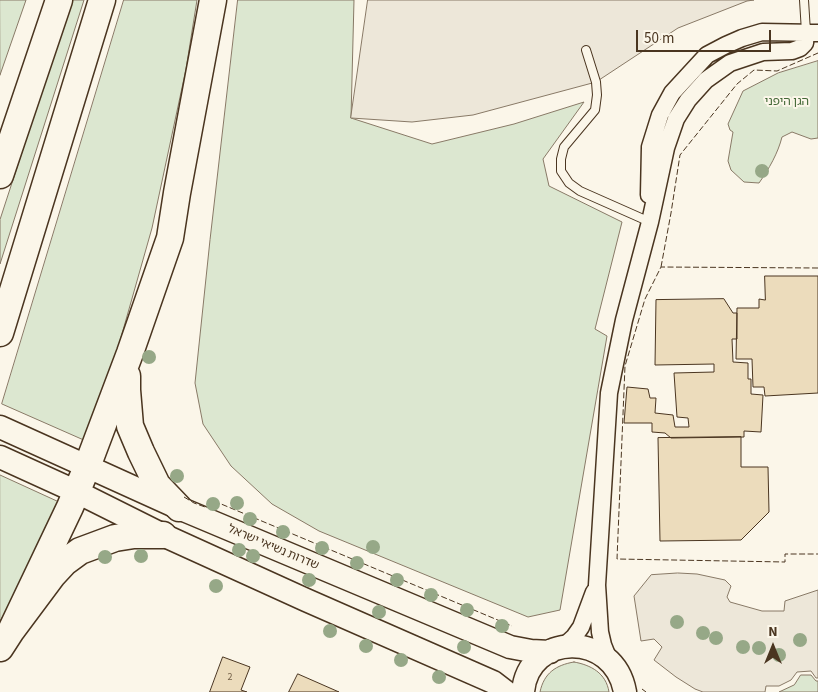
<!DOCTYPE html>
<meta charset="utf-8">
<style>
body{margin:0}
#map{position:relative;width:818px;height:692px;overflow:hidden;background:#fbf6e9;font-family:"Source Sans 3",sans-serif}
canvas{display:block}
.north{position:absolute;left:748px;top:622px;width:50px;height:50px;-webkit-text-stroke:4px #fbf6e9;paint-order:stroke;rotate:0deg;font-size:14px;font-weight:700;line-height:20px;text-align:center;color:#4a3520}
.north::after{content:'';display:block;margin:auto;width:18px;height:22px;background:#4a3520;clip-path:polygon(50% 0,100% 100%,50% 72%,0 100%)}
.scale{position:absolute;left:636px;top:30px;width:135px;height:22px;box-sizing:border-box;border:2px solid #4a3520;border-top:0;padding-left:6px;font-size:15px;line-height:18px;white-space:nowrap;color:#4a3520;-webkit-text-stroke:4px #fbf6e9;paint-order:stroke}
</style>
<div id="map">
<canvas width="818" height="692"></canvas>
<div class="north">N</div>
<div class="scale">50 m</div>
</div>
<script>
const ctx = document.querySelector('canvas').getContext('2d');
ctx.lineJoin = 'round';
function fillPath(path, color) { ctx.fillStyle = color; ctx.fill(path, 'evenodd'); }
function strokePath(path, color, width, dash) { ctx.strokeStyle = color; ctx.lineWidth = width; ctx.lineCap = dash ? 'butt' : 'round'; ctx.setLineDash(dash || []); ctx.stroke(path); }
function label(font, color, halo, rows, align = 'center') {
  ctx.font = font + ' "Source Sans 3","Noto Sans Hebrew",sans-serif'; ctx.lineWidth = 4; ctx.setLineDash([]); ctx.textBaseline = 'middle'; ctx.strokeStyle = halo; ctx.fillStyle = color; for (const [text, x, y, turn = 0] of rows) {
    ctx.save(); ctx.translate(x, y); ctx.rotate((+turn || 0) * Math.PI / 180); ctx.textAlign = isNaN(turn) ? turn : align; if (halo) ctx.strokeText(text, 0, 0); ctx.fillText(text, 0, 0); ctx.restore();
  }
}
const green = new Path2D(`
 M0,0H26L0,75Z
 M72,0H84L0,264V220Z
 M124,0H197L186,69L152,228L114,362L86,441L2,404Z
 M238,0H354L351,118L432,144L514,124L584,102L543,159L549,186L622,222L595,329L607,336L560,610L528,617L319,531L272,504L231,466L203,424L195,383L210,240Z
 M818,61V138L811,139L792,132L782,137C778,153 769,169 759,183L744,182L731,170L728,161L733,132L730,130L728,124L743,91L778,73Z
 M0,475L59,502L23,584L0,621Z
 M574,662C591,665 606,673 609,692H540C544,673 556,665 574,662Z
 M801,675H811L816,681H818V692H779L794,685Z`);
const parking = new Path2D(`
 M368,0H754L747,1L678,28L596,82L473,115L412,122L351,118Z
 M678,573L697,574L725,580L731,586L727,597L730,602L762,611H784L785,601L818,590V678H816L811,671L797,672L791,680L779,686H766L765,692H703L695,689L676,677L654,660L662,647L654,639L641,641L634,596L651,575Z`);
const building = new Path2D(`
 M765,276H818V393L765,396L764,387H753L752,359H736L737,308H759V299L765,300Z
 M724,299L733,313H737V339H732L733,362L748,363V379H751V394L763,395L761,432L744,431V437L671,438L665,433L652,432V423H624L627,387L648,389L650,398H656L655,413L673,415L675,427H689L688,418L677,417L674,373L714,372V364L655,365L656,300Z
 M741,437V467H768L769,512L741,540L660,541L658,438Z
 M223,657L250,667L241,690L247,692H210Z
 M298,674L339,692H289Z`);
const lane = new Path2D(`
 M804,0L806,32
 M586,50L596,82L597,95L595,110L564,147L561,159V171L569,183L580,191L650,222`);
const street = new Path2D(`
 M649,195L650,147L660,115L672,93L707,55L726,45L742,38L762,32L818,33
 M562,648L574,637L581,627L594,592
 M609,660L603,645L600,632L597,585L609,393L624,320L650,222L666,148L676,119L688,100L706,80L730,63L763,52L792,51L800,48L805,43L806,32`);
const secondary = new Path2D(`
 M0,427L179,508L510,647L531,651L550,652
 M0,457L77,492L163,535L306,600L493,682L506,692
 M523,692C528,632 614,630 625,692`);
const primary = new Path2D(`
 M0,175L59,0
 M0,333L102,0
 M127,376V390L130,426L141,452L157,485L179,508
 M11,631L70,507L87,467L130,353L170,238L177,193L213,0
 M0,648L11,631L52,576L65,562L80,551L115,538L134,535H163`);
const fence = new Path2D(`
 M661,267L671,213L680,155L737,84L754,70L777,71L818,53
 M818,268L661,267L645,299L625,366L617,559L785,562V554H818
 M184,497L194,503L205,507
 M214,501L512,626
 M642,689L646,692`);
const trees = [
 [762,171],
 [149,357],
 [177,476],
 [237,503],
 [213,504],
 [250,519],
 [283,532],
 [373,547],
 [322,548],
 [239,550],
 [141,556],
 [253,556],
 [105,557],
 [357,563],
 [309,580],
 [397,580],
 [216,586],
 [431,595],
 [467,610],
 [379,612],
 [677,622],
 [502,626],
 [330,631],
 [703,633],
 [716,638],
 [800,640],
 [366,646],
 [464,647],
 [743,647],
 [759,648],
 [779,655],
 [401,660],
 [439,677]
];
const numberNames = [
 ["2",230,678]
];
const parkNames = [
 ["הגן היפני",787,102]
];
const streetNames = [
 ["שדרות נשיאי ישראל",273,548,23]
];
fillPath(green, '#dce7d0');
strokePath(green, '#887966', 1);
fillPath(parking, '#ede7d9');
strokePath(parking, '#887966', 1);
fillPath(building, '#ecdcbc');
strokePath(building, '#4a3520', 1);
strokePath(lane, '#4a3520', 10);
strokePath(street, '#4a3520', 19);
strokePath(secondary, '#4a3520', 25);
strokePath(primary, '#4a3520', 29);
strokePath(lane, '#fbf6e9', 8);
strokePath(street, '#fbf6e9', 16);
strokePath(secondary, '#fbf6e9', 22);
strokePath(primary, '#fbf6e9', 26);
strokePath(fence, '#4a3520', 1, [6, 2.5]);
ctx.fillStyle = '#96a887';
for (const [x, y] of trees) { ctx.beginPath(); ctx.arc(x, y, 7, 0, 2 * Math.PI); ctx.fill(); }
label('10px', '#725f47', null, numberNames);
label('12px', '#436837', '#fbf6e9', parkNames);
label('12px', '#4a3520', '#fbf6e9', streetNames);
</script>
